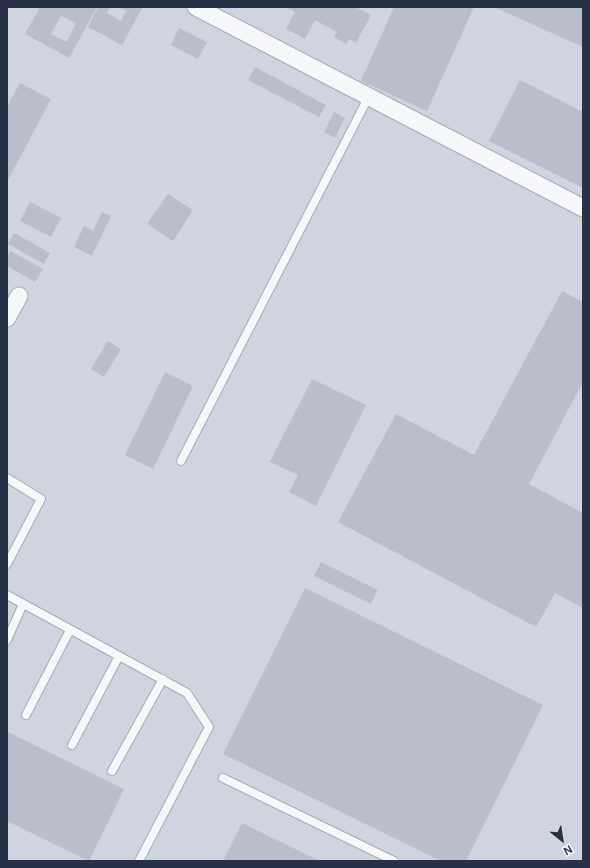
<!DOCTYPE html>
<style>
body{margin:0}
#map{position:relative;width:590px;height:868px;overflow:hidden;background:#e2e5ec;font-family:Helvetica,sans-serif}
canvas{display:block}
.frame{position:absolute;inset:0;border:8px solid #283146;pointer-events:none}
.north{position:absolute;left:542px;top:820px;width:40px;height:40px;-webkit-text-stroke:3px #f2f5f9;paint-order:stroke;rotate:150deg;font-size:11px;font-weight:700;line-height:16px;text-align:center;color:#283146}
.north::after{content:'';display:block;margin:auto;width:14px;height:18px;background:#283146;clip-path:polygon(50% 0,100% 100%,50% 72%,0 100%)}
</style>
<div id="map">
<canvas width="590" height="868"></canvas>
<div class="frame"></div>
<div class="north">N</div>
</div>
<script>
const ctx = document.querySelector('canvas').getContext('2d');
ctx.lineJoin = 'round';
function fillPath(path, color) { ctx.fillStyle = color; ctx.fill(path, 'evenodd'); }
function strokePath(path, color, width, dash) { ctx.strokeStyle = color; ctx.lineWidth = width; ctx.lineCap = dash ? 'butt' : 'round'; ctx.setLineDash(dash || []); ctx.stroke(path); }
const built = new Path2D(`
 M7,7H583V861H7Z`);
const building = new Path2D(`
 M40,7H97L69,58L25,34ZM61,16L76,23L67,42L51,34Z
 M98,7H110L107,13L121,21L126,11L119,7H143L122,45L88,27Z
 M286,7H355L371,15L356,43L349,39L346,44L334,37L337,32L315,20L305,39L286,29L295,12Z
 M394,7H474L427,111L361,81Z
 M494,7H583V47Z
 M179,28L207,42L198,59L171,45Z
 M255,67L326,105L319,117L248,80Z
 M520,80L583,112V188L489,141Z
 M20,83L51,99L7,182V107Z
 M334,112L345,118L335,138L324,132Z
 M168,194L193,210L173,241L147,224Z
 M30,202L61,218L51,237L20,221Z
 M102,212L111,216L92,256L74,247L84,226L93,231Z
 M14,233L50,253L44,264L8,244Z
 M10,251L43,269L35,282L7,266V257Z
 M562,291L583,302V382L529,484L583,513V608L555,593L536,627L338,522L396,414L474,455Z
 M108,341L121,349L104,377L91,369Z
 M165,372L193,386L153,469L125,455Z
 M312,379L366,405L316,506L289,492L298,475L270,462Z
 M321,562L378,590L371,604L314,576Z
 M305,588L543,705L466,861H441L223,754Z
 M8,732L124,789L89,861L7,821V735Z
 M242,823L320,861H223Z`);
const service = new Path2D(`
 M181,461L369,96
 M7,478L41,499L7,564
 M7,595L187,693L209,727L139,861
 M7,640L23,604
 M26,715L70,630
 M72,745L119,656
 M112,771L163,679
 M223,778L394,861`);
const minor = new Path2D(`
 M196,7L583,208
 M7,318L19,296`);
fillPath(built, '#d0d4de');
fillPath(building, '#b9beca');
strokePath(service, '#a6abb7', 10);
strokePath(minor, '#a6abb7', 19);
strokePath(service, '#f6f7f9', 8);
strokePath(minor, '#f6f7f9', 17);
</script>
